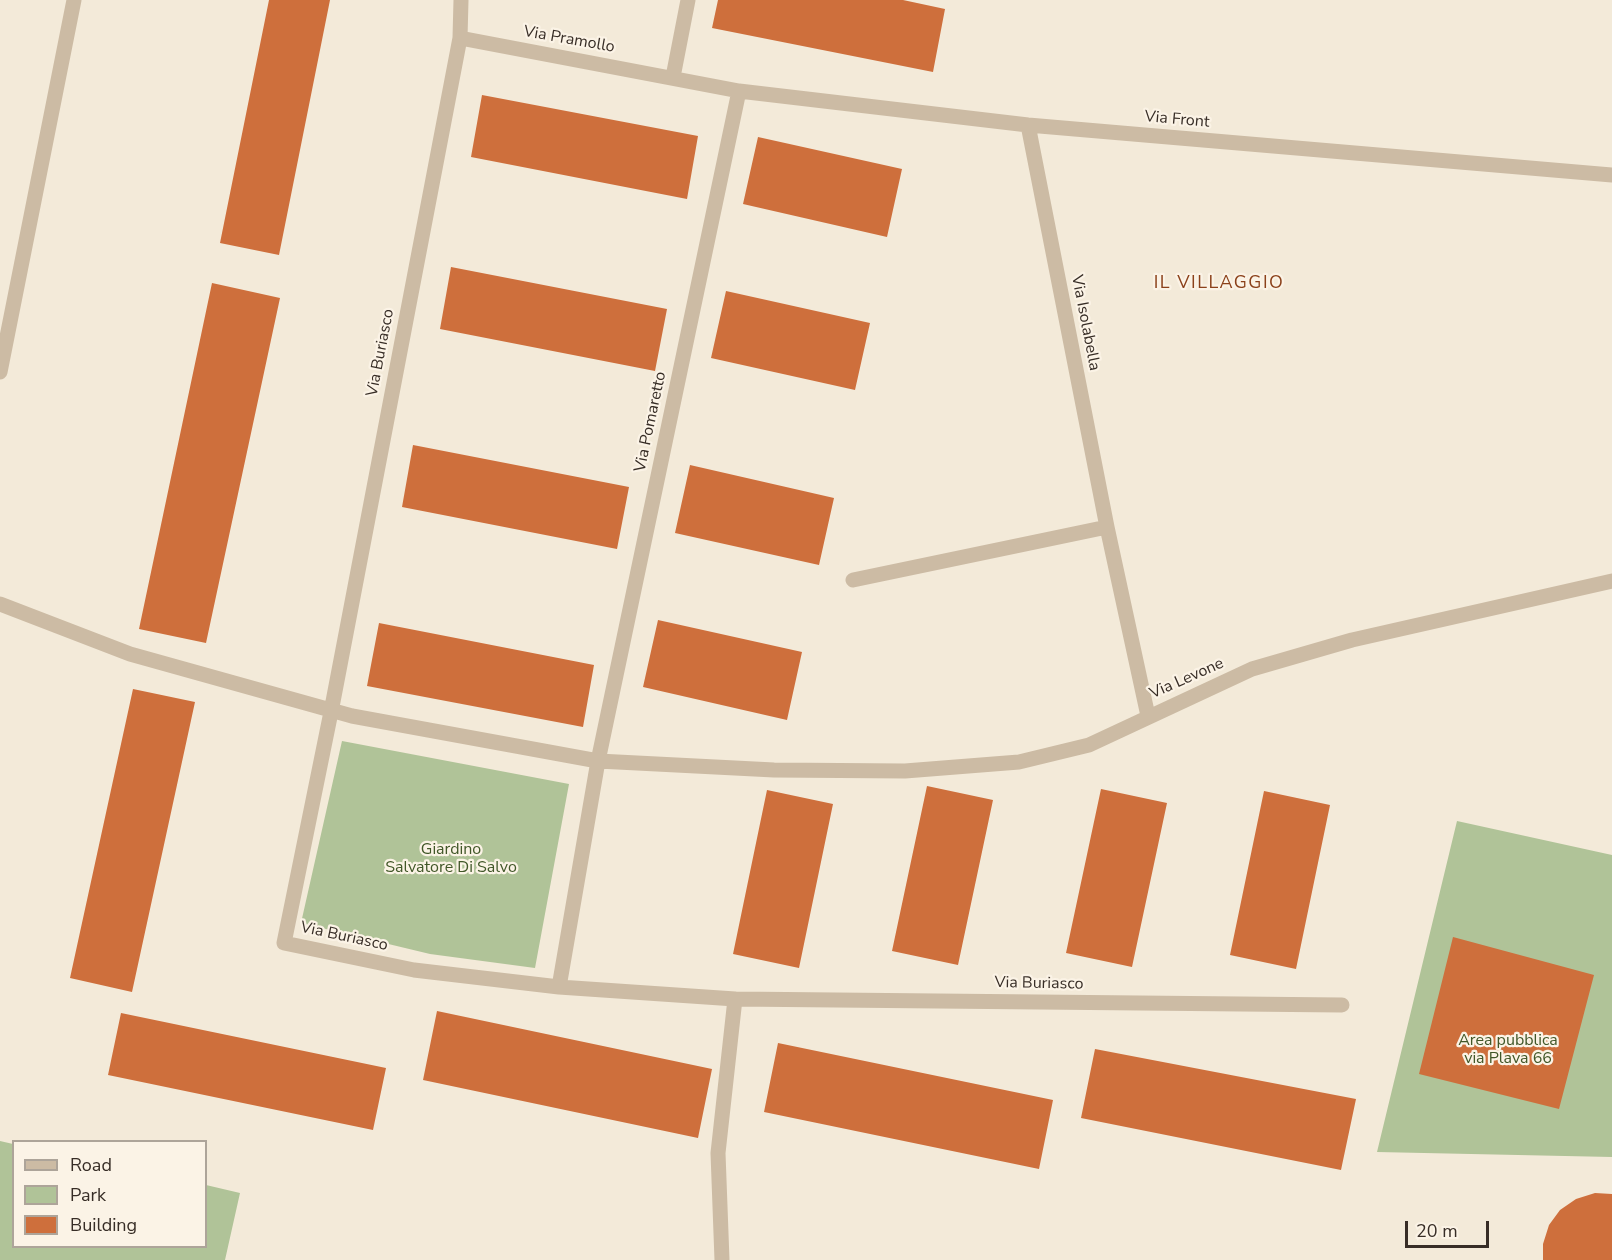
<!DOCTYPE html>
<style>
body{margin:0}
#map{position:relative;width:1612px;height:1260px;overflow:hidden;background:#f3ead9;font-family:"Nunito Sans",sans-serif}
canvas{display:block}
.legend{position:absolute;left:12px;top:1140px;width:195px;height:108px;box-sizing:border-box;background:#fbf3e6;border:2px solid #ada499;margin:0;padding:8px 10px;list-style:none;font-size:18px;color:#372d26}
.legend li{display:flex;align-items:center;gap:12px;height:30px}
.legend b{width:30px;border:2px solid #ada499}
.scale{position:absolute;left:1405px;top:1221px;width:84px;height:27px;box-sizing:border-box;border:3px solid #372d26;border-top:0;padding-left:8px;font-size:18px;line-height:21px;white-space:nowrap;color:#372d26;-webkit-text-stroke:4px #fbf3e6;paint-order:stroke}
</style>
<div id="map">
<canvas width="1612" height="1260"></canvas>
<ul class="legend">
<li><b style="height:8px;background:#ccbba4"></b>Road</li>
<li><b style="height:16px;background:#b0c398"></b>Park</li>
<li><b style="height:16px;background:#ce6f3c"></b>Building</li>
</ul>
<div class="scale">20 m</div>
</div>
<script>
const ctx = document.querySelector('canvas').getContext('2d');
ctx.lineJoin = 'round';
function fillPath(path, color) { ctx.fillStyle = color; ctx.fill(path, 'evenodd'); }
function strokePath(path, color, width, dash) { ctx.strokeStyle = color; ctx.lineWidth = width; ctx.lineCap = dash ? 'butt' : 'round'; ctx.setLineDash(dash || []); ctx.stroke(path); }
function label(font, color, halo, rows, align = 'center') {
  ctx.font = font + ' "Nunito Sans",sans-serif'; ctx.lineWidth = 4.5; ctx.setLineDash([]); ctx.textBaseline = 'middle'; ctx.strokeStyle = halo; ctx.fillStyle = color; for (const [text, x, y, turn = 0] of rows) {
    ctx.save(); ctx.translate(x, y); ctx.rotate((+turn || 0) * Math.PI / 180); ctx.textAlign = isNaN(turn) ? turn : align; if (halo) ctx.strokeText(text, 0, 0); ctx.fillText(text, 0, 0); ctx.restore();
  }
}
const green = new Path2D(`
 M342,741L569,784L535,968L430,954L301,923Z
 M1457,821L1612,855V1157L1377,1152Z
 M0,1141L13,1144L14,1246H206V1185L240,1193L225,1260H0Z`);
const building = new Path2D(`
 M269,0H330L279,255L220,243Z
 M718,0H903L945,9L933,72L712,28Z
 M482,95L698,136L687,199L471,157Z
 M758,137L902,169L887,237L743,204Z
 M451,267L667,309L655,371L440,329Z
 M212,283L280,298L206,643L139,629Z
 M726,291L870,323L855,390L711,358Z
 M413,445L629,487L617,549L402,507Z
 M690,465L834,498L819,565L675,533Z
 M658,620L802,652L787,720L643,687Z
 M379,623L594,665L583,727L367,686Z
 M133,689L195,702L132,992L70,978Z
 M927,786L993,800L958,965L892,951Z
 M1101,789L1167,803L1132,967L1066,953Z
 M767,790L833,804L799,968L733,954Z
 M1264,791L1330,805L1296,969L1230,955Z
 M1453,937L1594,975L1559,1109L1419,1074Z
 M437,1011L712,1069L698,1138L423,1080Z
 M121,1013L386,1068L373,1130L108,1075Z
 M778,1043L1053,1100L1039,1169L764,1112Z
 M1095,1049L1356,1099L1341,1170L1081,1118Z
 M1595,1193L1612,1194V1260H1543V1244L1549,1225L1560,1210L1576,1199Z`);
const minor = new Path2D(`
 M461,0L460,38L331,712L284,943L414,970L559,987L735,999L1342,1005
 M460,38L739,91L1028,125L1612,175
 M673,77L688,0
 M1028,125L1107,527L1148,716
 M0,372L74,0
 M853,580L1107,527
 M0,604L130,654L352,716L598,761L774,770L905,771L1019,762L1089,745L1252,669L1352,640L1612,581
 M559,987L598,761L739,91
 M722,1260L718,1153L735,999`);
const streetNames = [
 ["Via Pramollo",569,40,10],
 ["Via Front",1177,120,5],
 ["Via Isolabella",1085,323,79],
 ["Via Buriasco",381,353,-79],
 ["Via Pomaretto",651,422,-78],
 ["Via Levone",1187,679,-24],
 ["Via Buriasco",344,937,12],
 ["Via Buriasco",1039,984,1]
];
const parkNames = [
 ["Giardino",451,850],
 ["Salvatore Di Salvo",451,868],
 ["Area pubblica",1508,1041],
 ["via Plava 66",1508,1059]
];
const neighbourhoodNames = [
 ["IL VILLAGGIO",1219,284]
];
fillPath(green, '#b0c398');
fillPath(building, '#ce6f3c');
strokePath(minor, '#ccbba4', 15);
label('16px', '#372d26', '#fbf3e6', streetNames);
label('16px', '#415728', '#fbf3e6', parkNames);
ctx.letterSpacing = '1.5px';
label('18px', '#8b411a', '#fbf3e6', neighbourhoodNames);
ctx.letterSpacing = '0px';
</script>
